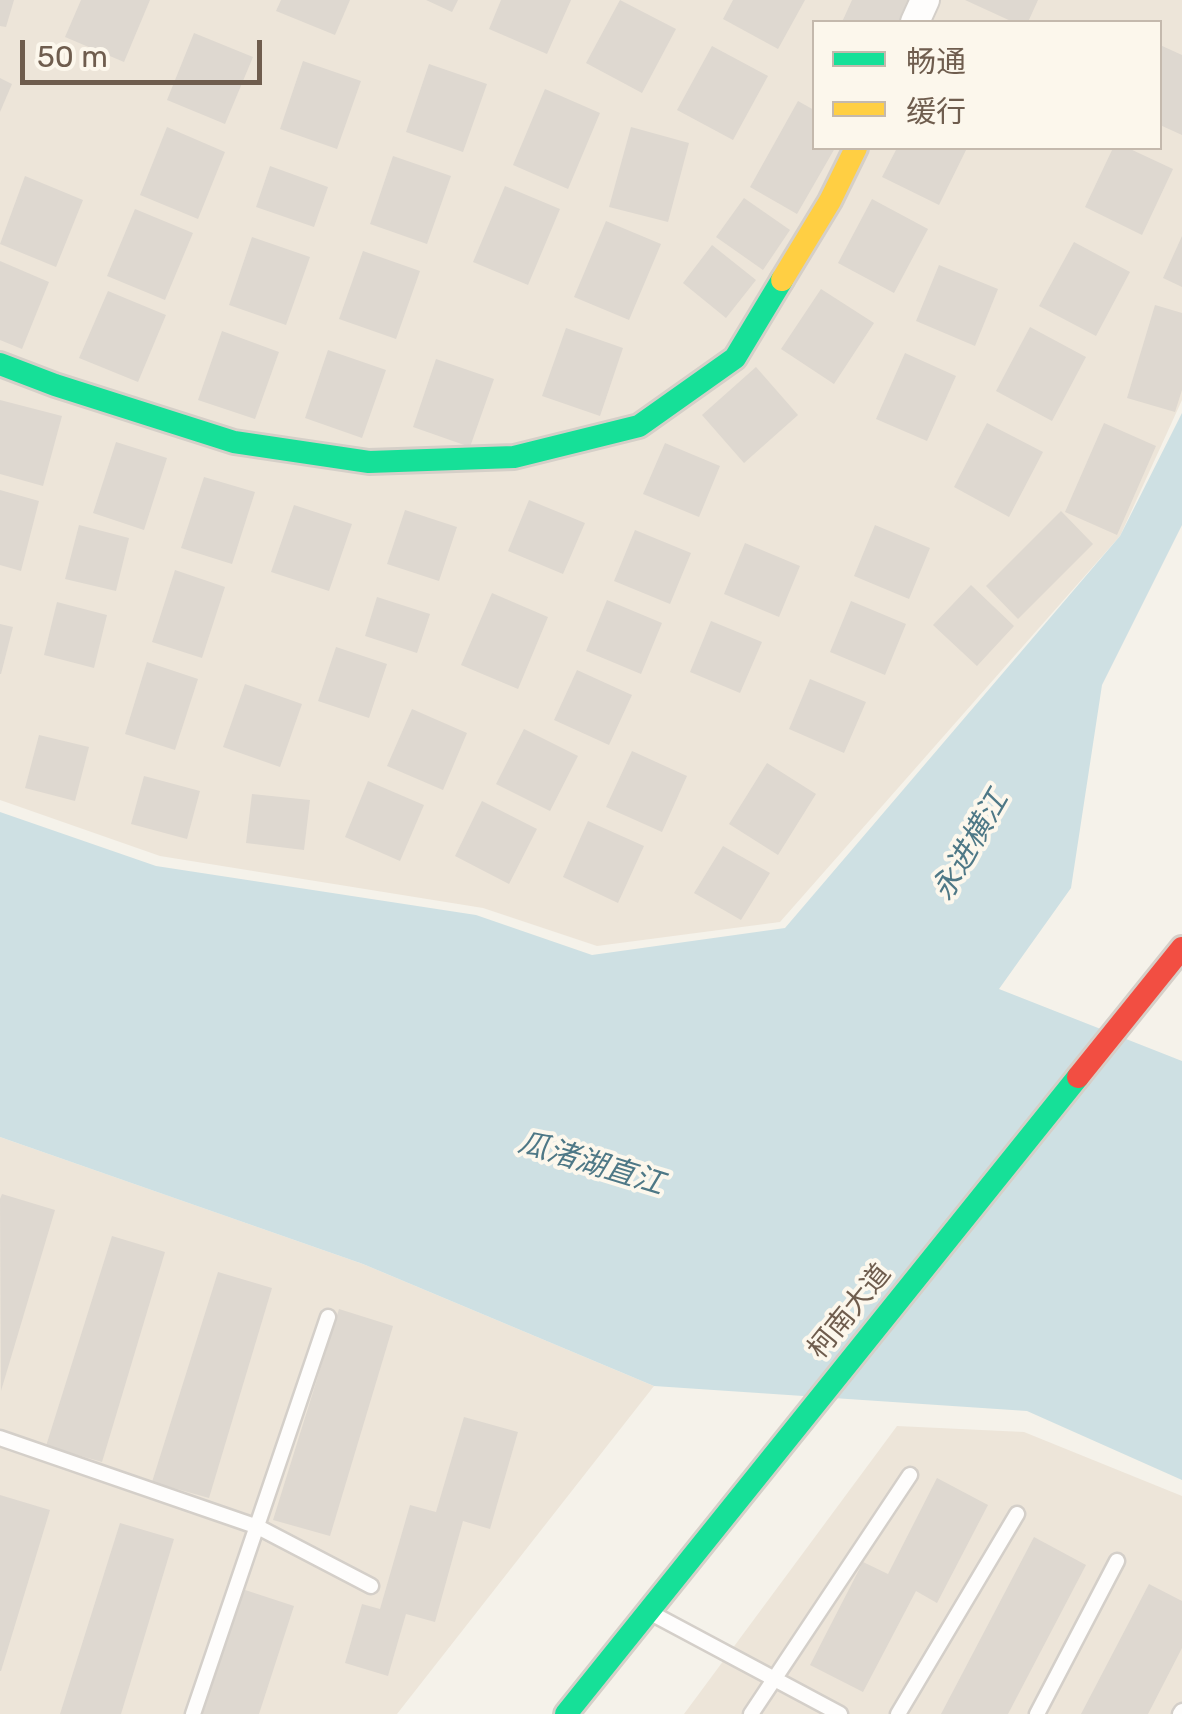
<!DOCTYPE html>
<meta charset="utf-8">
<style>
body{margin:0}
#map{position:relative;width:1182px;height:1714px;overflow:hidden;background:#f5f2ea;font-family:Rubik,"Noto Sans SC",sans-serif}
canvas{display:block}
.legend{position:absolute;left:812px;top:20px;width:350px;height:130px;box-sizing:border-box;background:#fcf7ec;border:2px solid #c4b9ad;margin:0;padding:12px 18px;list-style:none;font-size:30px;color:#6f5d4e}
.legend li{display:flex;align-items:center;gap:20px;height:50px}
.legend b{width:50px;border:2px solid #c4b9ad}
.scale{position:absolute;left:20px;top:40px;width:242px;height:45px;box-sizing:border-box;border:5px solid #6f5d4e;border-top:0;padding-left:12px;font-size:30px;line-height:35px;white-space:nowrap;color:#6f5d4e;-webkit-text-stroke:8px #fcf7ec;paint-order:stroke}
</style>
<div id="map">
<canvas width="1182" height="1714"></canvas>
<ul class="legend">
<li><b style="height:12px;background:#16e098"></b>畅通</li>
<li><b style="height:12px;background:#ffcf43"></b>缓行</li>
</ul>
<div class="scale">50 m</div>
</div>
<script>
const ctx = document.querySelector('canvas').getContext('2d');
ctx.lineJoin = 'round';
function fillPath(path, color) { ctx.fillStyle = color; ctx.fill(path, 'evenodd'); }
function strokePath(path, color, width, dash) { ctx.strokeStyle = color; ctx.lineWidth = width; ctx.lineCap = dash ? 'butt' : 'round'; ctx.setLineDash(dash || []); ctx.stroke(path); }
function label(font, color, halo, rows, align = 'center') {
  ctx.font = font + ' Rubik,"Noto Sans SC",sans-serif'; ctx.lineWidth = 8; ctx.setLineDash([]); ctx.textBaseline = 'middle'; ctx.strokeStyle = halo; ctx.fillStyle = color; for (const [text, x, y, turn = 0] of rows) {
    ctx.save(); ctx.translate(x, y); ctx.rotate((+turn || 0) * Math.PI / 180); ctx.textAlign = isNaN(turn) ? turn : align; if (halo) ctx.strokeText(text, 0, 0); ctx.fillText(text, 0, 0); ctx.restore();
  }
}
const residential = new Path2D(`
 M0,0H1182V400L1120,536L780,922L597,946L483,908L160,856L0,800ZM814,22H1160V148H814Z
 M0,1137L363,1264L654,1386L397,1714H0Z
 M897,1426L1024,1432L1182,1496V1714H684Z`);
const water = new Path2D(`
 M1182,413V525L1102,685L1071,888L999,989L1182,1061V1480L1027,1411L654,1386L363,1264L0,1137V812L156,866L476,915L592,955L785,928L1120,536Z`);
const building = new Path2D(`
 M0,0H14L6,27L0,26Z
 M81,0H150L124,62L65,37Z
 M281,0H350L335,35L276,11Z
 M426,0H458L452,12Z
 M501,0H571L547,54L489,29Z
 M620,0L676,29L642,93L586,63Z
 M733,0H805L778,49L723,19Z
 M852,0H912L902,22H842Z
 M965,0H1038L1028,22H1013Z
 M194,33L253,57L225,124L167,100Z
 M1160,45L1182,55V135L1160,125Z
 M712,46L768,76L733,140L677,110Z
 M303,61L361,81L337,149L280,129Z
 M429,64L487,84L463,152L406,132Z
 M0,78L12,84L0,112Z
 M545,89L600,113L568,189L513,165Z
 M798,101L814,110V148H835L797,214L750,187Z
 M167,127L225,152L198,219L140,195Z
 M631,127L689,143L668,222L609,207Z
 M897,148H967L939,205L882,177Z
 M1113,148H1128L1173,169L1142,235L1085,207Z
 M393,156L451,176L427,244L370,224Z
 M270,166L328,187L314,227L256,207Z
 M25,176L83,200L56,267L0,244Z
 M505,186L560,209L528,285L473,262Z
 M744,198L790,230L763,270L716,237Z
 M872,199L928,229L894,293L838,263Z
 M135,209L193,233L165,300L107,276Z
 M606,221L661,244L629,320L574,297Z
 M1182,236V287L1163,278Z
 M252,237L310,257L286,325L229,305Z
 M1074,242L1130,272L1096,336L1039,306Z
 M712,245L756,280L726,318L683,283Z
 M363,251L420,271L396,339L339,319Z
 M0,261L49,282L22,349L0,340Z
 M939,265L998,289L975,346L916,321Z
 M821,289L874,323L834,384L781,349Z
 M108,291L166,315L138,382L79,358Z
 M1155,305L1182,313V390L1175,412L1127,398Z
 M1030,327L1086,357L1052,421L996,391Z
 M566,328L623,348L600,416L542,396Z
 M222,331L279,352L255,419L198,400Z
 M328,350L386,370L362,438L305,418Z
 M905,353L956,376L927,441L876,419Z
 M436,359L494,379L470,447L413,427Z
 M756,367L798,415L744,463L702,415Z
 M0,400L62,416L43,486L0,474Z
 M987,423L1043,452L1009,517L954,487Z
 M1104,423L1156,446L1117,535L1065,512Z
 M116,442L167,458L144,530L93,513Z
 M665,443L720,466L699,517L643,494Z
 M204,477L255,492L232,564L181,548Z
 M0,490L39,501L21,571L0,565Z
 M529,500L585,523L563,574L508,551Z
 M294,505L352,524L329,591L271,572Z
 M405,510L457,527L439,581L387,564Z
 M1061,511L1093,544L1018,619L986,586Z
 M79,525L129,538L116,591L65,579Z
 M875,525L930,548L909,599L854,576Z
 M635,530L691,553L670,604L614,581Z
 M745,543L800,566L779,617L724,594Z
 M175,570L225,587L202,658L152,642Z
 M971,585L1014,626L977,666L933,625Z
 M492,593L548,617L518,689L461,665Z
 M377,597L430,614L417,653L365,636Z
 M607,600L662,623L641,674L586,651Z
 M851,601L906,624L885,675L830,652Z
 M57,602L107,615L94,668L44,655Z
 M711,621L762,642L740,693L690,672Z
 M0,624L13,627L1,674H0Z
 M336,647L387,664L369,718L318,701Z
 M147,662L198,679L175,750L125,734Z
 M577,670L632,695L609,745L554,720Z
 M810,679L866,702L844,753L789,729Z
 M245,684L302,704L280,767L223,747Z
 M412,709L467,733L443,790L387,766Z
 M524,729L578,756L550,811L496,784Z
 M39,735L89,747L75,801L25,788Z
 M632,751L687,776L662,832L606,807Z
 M767,763L816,794L778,855L729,824Z
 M144,776L200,791L187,839L131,824Z
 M368,781L424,805L400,861L345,837Z
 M252,794L310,800L304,850L246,843Z
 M482,801L537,829L509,884L455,856Z
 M588,821L644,846L618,903L563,877Z
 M723,846L770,873L741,920L694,893Z
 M2,1194L55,1210L1,1391L0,1199Z
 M112,1236L165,1252L102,1462L46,1446Z
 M218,1272L272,1288L209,1498L152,1482Z
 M339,1309L393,1326L330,1536L273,1520Z
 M464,1417L518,1432L490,1529L463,1521L435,1622L406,1614L388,1676L345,1663L362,1604L380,1609L410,1505L436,1512Z
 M937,1478L988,1505L937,1603L916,1591L863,1692L810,1665L863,1562L888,1574Z
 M0,1495L50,1510L1,1671H0Z
 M120,1523L174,1539L121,1714H60Z
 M1034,1537L1086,1565L1008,1714H941Z
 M1149,1584L1182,1601V1648L1148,1714H1081Z
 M239,1588L294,1606L259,1714H198Z`);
const lane = new Path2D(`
 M0,1438L258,1527L371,1586
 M651,1613L840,1714
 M193,1714L328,1317
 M751,1714L910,1475
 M898,1714L1017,1514
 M1037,1714L1117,1561
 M1180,1714L1182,1711`);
const street = new Path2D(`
 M915,22L925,0`);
const fast = new Path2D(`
 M0,364L55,385L234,442L369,462L514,457L639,426L735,358L782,280
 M566,1714L1078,1077`);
const slow = new Path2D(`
 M782,280L830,201L856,148`);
const jam = new Path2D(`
 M1078,1077L1182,948`);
const streetNames = [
 ["柯南大道",850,1312,-51]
];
const waterNames = [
 ["永进横江",971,846,-60],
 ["瓜渚湖直江",591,1164,17]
];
fillPath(residential, '#ede5d9');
fillPath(water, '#cee0e3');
fillPath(building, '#ded8d0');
strokePath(lane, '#d4cfc9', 19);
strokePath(street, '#d4cfc9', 32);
strokePath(fast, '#d5cfc8', 28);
strokePath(slow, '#d5cfc8', 28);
strokePath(jam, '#d5cfc8', 28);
strokePath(lane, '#fefdfc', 14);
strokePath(street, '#fefdfc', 28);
strokePath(fast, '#16e098', 22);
strokePath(slow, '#ffcf43', 22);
strokePath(jam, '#f24e42', 22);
label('28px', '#6f5d4e', '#fcf7ec', streetNames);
label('italic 30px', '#4e7886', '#fcf7ec', waterNames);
</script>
